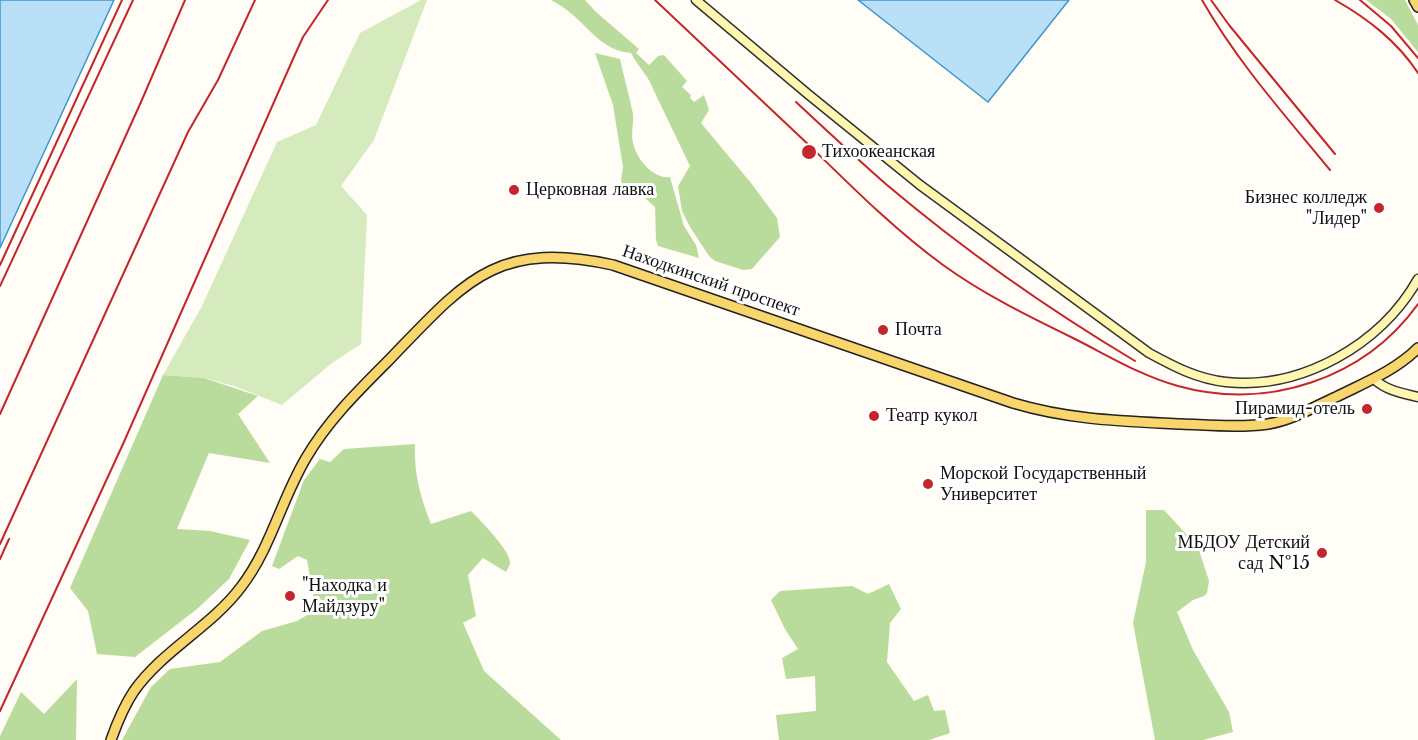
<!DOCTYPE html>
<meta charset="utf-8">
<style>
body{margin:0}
canvas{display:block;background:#fffdf5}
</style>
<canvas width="1418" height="740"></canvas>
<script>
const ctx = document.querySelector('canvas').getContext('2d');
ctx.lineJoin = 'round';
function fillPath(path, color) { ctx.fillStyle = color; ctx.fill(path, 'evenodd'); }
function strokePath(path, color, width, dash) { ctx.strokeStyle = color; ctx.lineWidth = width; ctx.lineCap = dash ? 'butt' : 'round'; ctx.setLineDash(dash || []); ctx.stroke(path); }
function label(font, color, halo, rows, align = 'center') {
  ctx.font = font + ' "Libre Baskerville",serif'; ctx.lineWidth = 6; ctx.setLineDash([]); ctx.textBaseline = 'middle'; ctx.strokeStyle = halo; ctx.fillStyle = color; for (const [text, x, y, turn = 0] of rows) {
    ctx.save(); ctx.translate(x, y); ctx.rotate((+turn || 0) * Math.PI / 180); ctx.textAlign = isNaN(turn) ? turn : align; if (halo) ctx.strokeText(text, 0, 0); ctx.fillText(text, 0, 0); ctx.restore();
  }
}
const green = new Path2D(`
 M421,0H427L374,140L341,186L367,215L361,344L332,363L282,405L234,386L204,378L163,375L202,306L277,142L316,125L360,33Z`);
const forest = new Path2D(`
 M551,0H585L596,12L639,49L636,53L649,65L658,56L664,55L687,81L682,87L691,95L690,98L694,102L704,95L709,110L701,123L751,183L777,218L780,237L752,269L743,270L715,261L709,256L690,227L682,211L678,186L690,166L654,91C649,76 638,67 631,53C602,51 589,27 568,11C563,7 557,3 551,0Z
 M1366,0H1405L1418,25V52L1391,19Z
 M595,53L620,59C624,77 629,95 633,114C634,124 630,135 634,146C638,161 654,179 670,177L684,226L696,245L699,258L658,246L656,240L655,207L644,197L625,192L621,180L623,167L613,105Z
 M163,375L204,378L258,396L238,414L270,463L209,453L177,529L210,531L250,540L229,579L197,609L135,657L97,654L88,611L70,588Z
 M415,444C414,475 420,495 431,524L471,511C480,520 511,551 510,563C510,565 507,570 506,572L483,558L468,575L476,616L463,623L484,671L561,740H122L151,687L170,669L220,662L262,631L297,621L309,614L314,600L307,560L298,556L279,569L272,566L304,480L320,459L330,462L344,449Z
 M1146,510H1164L1198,547L1209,581L1207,593L1204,596L1193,600L1177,612L1193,650L1229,712L1233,732L1203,740H1155L1133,623L1146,562Z
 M889,584L901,609L890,623L887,662L914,701L928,695L934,711L945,710L950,733L929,740H779L776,715L816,711L815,676L786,679L782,658L798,649L785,629L771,600L780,591L852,586L868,594Z
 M77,679L76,740H0V736L21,692L44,714Z`);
const water = new Path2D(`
 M0,0H114L0,248Z
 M858,0H1069L988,102Z`);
const secondary = new Path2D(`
 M696,0L809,95L920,185L1149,353C1173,366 1197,379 1226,382C1301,390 1381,345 1418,279
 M1374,379C1387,391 1402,393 1418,397`);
const primary = new Path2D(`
 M1414,0L1418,7
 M111,740C117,723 124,706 134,691C163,650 211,627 241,587C271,548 281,500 306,458C328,420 360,389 391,358C466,280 497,240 613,265L1013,403C1070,420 1122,421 1181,424C1209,425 1239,428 1268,424C1292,420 1314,407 1336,397C1364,383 1395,371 1418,348`);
const rail = new Path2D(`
 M655,0C707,49 759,98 811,147C853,188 895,230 943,265C983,294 1028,316 1073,338C1107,355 1141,376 1178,386C1267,411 1364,379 1418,304
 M1202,0C1238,63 1284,114 1330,170
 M1211,0L1229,25L1335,154
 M1335,0C1368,19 1397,41 1418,73
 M1360,0L1391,26L1418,58
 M796,102C826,130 856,158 887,185C964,250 1048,309 1135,361
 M0,265L122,0
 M0,286L133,0
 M0,414L141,102L185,0
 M0,544L188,132L218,80L255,0
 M0,559L9,539
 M0,711L123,444L293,59L303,37L328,0`);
const markers = [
 [809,152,8,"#c4262e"],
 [514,190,6,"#c4262e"],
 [1379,208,6,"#c4262e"],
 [883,330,6,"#c4262e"],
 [1367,409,6,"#c4262e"],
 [874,416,6,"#c4262e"],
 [928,484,6,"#c4262e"],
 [1322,553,6,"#c4262e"],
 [290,596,6,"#c4262e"]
];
const poiNames = [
 ["Тихоокеанская",822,152],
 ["Церковная лавка",526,190],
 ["Бизнес колледж",1367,198,"right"],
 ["\"Лидер\"",1367,219,"right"],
 ["Почта",895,330],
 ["Пирамид-отель",1355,409,"right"],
 ["Театр кукол",886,416],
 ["Морской Государственный",940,474],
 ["Университет",940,495],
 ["МБДОУ Детский",1310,543,"right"],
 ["сад №15",1310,564,"right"],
 ["\"Находка и",302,586],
 ["Майдзуру\"",302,607]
];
const streetNames = [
 ["Находкинский проспект",711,281,19]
];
fillPath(green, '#d5ebbd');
fillPath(forest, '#b9dc9c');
fillPath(water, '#b9e0f7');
strokePath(water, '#3f96cf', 1.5);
strokePath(secondary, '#333', 11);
strokePath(primary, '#222', 12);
strokePath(secondary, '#fff6b0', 8);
strokePath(primary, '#f9d66b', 9);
strokePath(rail, '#c4262e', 2);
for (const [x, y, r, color] of markers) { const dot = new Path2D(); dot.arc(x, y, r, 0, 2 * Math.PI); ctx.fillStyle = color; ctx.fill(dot); strokePath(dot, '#fff', 2); }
label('18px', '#111', '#fff', poiNames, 'left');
label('18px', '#111', '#fff', streetNames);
</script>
